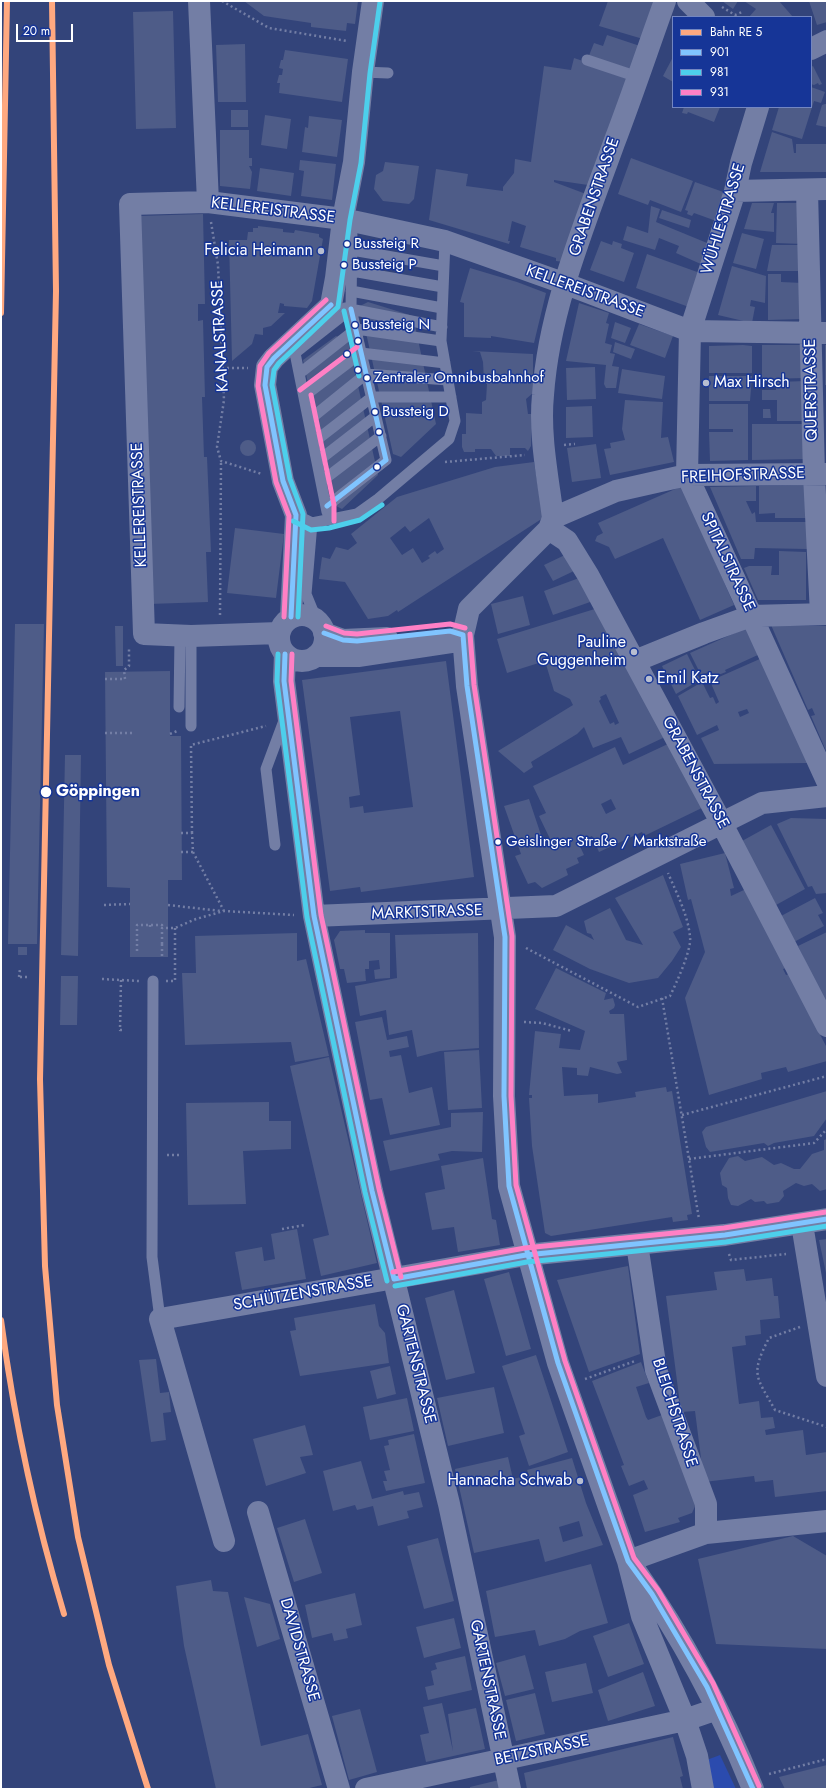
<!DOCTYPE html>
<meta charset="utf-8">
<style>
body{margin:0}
#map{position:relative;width:828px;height:1790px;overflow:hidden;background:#33447a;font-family:Jost,sans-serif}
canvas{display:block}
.frame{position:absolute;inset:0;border:2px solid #fff;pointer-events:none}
.legend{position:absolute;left:672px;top:16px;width:140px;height:92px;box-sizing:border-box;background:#163597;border:1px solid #7386c1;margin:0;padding:5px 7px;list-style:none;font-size:12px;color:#fff}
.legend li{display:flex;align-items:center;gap:8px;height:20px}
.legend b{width:20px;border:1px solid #7386c1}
.scale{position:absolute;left:16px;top:24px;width:57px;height:18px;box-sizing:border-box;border:2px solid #fff;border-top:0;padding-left:5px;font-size:12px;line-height:14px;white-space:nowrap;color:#fff;-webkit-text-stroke:3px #163597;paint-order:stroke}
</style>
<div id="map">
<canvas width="828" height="1790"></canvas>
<div class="frame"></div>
<ul class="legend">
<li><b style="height:5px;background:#ffa980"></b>Bahn RE 5</li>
<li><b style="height:5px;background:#80c4ff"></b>901</li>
<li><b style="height:5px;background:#4dcfeb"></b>981</li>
<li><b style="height:5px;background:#ff80c5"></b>931</li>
</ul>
<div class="scale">20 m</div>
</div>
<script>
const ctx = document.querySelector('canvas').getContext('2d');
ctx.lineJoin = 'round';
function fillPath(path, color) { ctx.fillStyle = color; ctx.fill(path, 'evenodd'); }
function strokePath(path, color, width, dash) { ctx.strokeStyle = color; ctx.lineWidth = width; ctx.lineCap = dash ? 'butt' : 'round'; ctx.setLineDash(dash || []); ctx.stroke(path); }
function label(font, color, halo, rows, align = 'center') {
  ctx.font = font + ' Jost,sans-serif'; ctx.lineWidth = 3; ctx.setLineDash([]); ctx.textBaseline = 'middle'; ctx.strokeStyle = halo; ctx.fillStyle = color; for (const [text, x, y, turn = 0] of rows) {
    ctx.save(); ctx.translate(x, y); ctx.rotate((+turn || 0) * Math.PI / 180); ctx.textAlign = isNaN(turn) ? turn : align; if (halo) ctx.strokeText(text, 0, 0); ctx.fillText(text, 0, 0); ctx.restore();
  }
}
const green = new Path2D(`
 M720,1755L736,1789H712L704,1761Z`);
const building = new Path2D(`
 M244,1H358L355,24L347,23L346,31L311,27V23L264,16Z
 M608,1H655L643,39L599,26Z
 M722,1H738L733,9Z
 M744,1H779L793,17H749L756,9Z
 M809,1H827V22L817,25Z
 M173,11L176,128L136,129L133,12Z
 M607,35L640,46L630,73L588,58L594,43L603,46Z
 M245,44L246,102H218L216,45Z
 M285,50L348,59L342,102L279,93L280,83H277L279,75H282L283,69L279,68L281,60H283Z
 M673,57V82L663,76Z
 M574,58L628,76L588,185L554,180V182L586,194L563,262L556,261V258L520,247L526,226L512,221L508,241H510L509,244L429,220L436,169L468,174L466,186L503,191V187L514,173L515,159L531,162L544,66L571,70Z
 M813,66L822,84L819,85L818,83L814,85L811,84V67Z
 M811,87L825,92L821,103L814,101L802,139L772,130L779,107H811Z
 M825,104H827L826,127L816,125L822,105Z
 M684,107H720L714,122L688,112L687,114L682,113Z
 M231,110H248V127H231Z
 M265,115L291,119L287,149L261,145Z
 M309,116L342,120L337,157L302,152L305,127L308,128Z
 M220,130H249V158H252V166H249L252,172L250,189L220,186Z
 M772,132L792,139L794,153H796V144H827V172H760Z
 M631,158L693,181L681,212L650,200L648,205L618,194Z
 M300,160L336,164L332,200L301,196L304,171L299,170Z
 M385,162L419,166L414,199L409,204L383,201L374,189L376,175L383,171Z
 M260,168L294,173L291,196L257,191Z
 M695,182L729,194L719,222L694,213L692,216L687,214L688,211L685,210Z
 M752,203H774L771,213H774V232L744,229Z
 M777,203H802V244L776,243Z
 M651,206L660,209L656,222L712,245L703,265L676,253L679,246L659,238L655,250L623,240L627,226L648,233Z
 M662,210L691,220L689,228L659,218Z
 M203,214L205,304H198V321L203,320L205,397H202L204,457H207L211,552H206L208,602L149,604L139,216Z
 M258,226L283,229V232L294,233L295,230L319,234V237L323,239L312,301L307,308L284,306V304L280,303L278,313H285L271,326L263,328V335L255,334L252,344L232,361L229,240H247L248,232H253V228H258Z
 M742,233L764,239L756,269L733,263Z
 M601,241L612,245L613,241L622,244L621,248L634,253L624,282L590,270Z
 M772,245H802V271H767Z
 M647,254L700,273L689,307L636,288Z
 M732,266L766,276L765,303L751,300L750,306L755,307L752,323L718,315Z
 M470,268L517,282L546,293L534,343L491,336V338L464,337V303L460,302Z
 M768,274H781V282L803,283L802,319L768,320Z
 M368,302L413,316L436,424L401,457L393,454L360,306Z
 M579,303L609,313L606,323L609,324L605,343L612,345L610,353L615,354L612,366L619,367L616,388H606L604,384L606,365L566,361Z
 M615,322L631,328L625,343L611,338Z
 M639,324L673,336L665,358L630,345Z
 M336,336L348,341L378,475L342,509L334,505L303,360Z
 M615,342L635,349L631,359L613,352Z
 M743,345L752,346V373H709V346Z
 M762,345H806V378L762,379Z
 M825,345H827V385H825Z
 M472,351L533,354V393L526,399L528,414H532L531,446L528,451L525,448H510V456H496L491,449H475V452H464L462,447V434H466V413L482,414V402L486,400L487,384L484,381L483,362L480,352Z
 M595,367L596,399L567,400L566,368Z
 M622,369L665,376L662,399L618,393Z
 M709,376H752L750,401H709Z
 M806,381L807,421H777V400H762V390H776V382Z
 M625,400L663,402L661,438L668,437L674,462L610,475L604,449L611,448L610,443L625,440L622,429Z
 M709,404H748V460L710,461L709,432H733V429H709Z
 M592,406L593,437L566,438V407Z
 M763,409H770L771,418H763Z
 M752,424H807V459L752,460Z
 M240 448a8 8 0 1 1 16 0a8 8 0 1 1-16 0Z
 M596,444L601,478L572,482L567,448Z
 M534,462L543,518L398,612L397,610L388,616L368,619L345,582L319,579L322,557L330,559L336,547L348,550L357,543L351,534L397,497L495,467ZM429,518L444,549L437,554L435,551L428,556L430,558L422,563L413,548L402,555L390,538L405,526L410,532Z
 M807,485V518H775V513L759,514V486Z
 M682,486L734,605L700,620L663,538L615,559L609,547L595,541L597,536L603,533L598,523Z
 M756,486V501H746L752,514L755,512L756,522H807V549L755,548L754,559H741L710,487Z
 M235,528L284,534L276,598L227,593Z
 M779,551L806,552V600H758L744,568L749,566H772L771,575H779Z
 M567,554L576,570L553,581L544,565Z
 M579,578L593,601L553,615L544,591Z
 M523,596L530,625L498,634L491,604Z
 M598,608L665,737L629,754L621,737L593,748L584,727L577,734L531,762L533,767L524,773L498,751L573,705L570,699L554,691L545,661L507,673L497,639ZM606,694L619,723L615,725L614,722L610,724L599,701L601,699L600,697Z
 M15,624H44L37,944H8Z
 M771,625L827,626V753L811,716L815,715L812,708L808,710Z
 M115,626H123V666H116Z
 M748,627L760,654L725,670L726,672L713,677L711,671L701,675L690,653Z
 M687,654L700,680L676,694L662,666Z
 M762,658L808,763L714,764L701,738L719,730L717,725L697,735L678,696L702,682L710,698L713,697L716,704L719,702L710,681ZM747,709L749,713L740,717L738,712Z
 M446,661L474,877L361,892L360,887L330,891L302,680ZM400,711L413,807L364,813L363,806L350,808L349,797L360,795L350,717Z
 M170,671V736H181L182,880H168V957H130V888L107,887L105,672Z
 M670,743L708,805L644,836L642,832L599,852L592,836L578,842L584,855L577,858L579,863L566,869L568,875L542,888L535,882L528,884L515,856L521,854L504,806L529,799L544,844L551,841L539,816L546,813L533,786L615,747L623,765ZM611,799L616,809L606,814L601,804Z
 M65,755H81L78,956L61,955Z
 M791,818L827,819V893L816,894L812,886L808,887L777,824Z
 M771,825L805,889L776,905L742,841Z
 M725,853L734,888L730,889L731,896L746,889L786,968L783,969L786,975L789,974L827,1048V1061L788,1072L786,1067L761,1073L762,1079L709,1095L685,998L705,952L691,899L688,900L680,864Z
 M663,875L683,927L673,932L681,947L672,961L658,978L629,983L590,969L553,950L566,925L594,940L591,934L587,933L584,921L610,908L626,940L643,945L615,898Z
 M815,898L823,913L818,915L824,926L794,942L781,916Z
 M365,930V933H390V978L375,979L374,970L380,969L379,960L369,961V969H365L366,981L347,983L344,969H340L334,940L340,931Z
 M827,932V999L824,1001L798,946Z
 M297,933V961L306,959L329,1056L295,1062L291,1042L185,1045L182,973H196L195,936Z
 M478,933L479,1048L440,1051L417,1057L412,1030L389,1035L386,1010L360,1016L355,986L397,978L395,935Z
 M18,947H27V955H18Z
 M556,968L606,993L604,1000L613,998L615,1005L614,1008L609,1011L610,1014H624L627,1060L617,1062L622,1073L617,1074L590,1067L588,1076L577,1075V1068L562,1067L564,1096L598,1094V1103L636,1097L635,1092L666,1087L667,1092L672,1091L692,1214L687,1215L688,1220L673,1222L672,1217L551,1236L545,1233L532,1146L529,1098H532V1095H529L535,1031L561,1034L559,1048L580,1050L585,1031L535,1009Z
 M61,976H78L77,1025H60Z
 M382,1017L387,1040L407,1036L409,1047L389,1051L390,1057L401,1055L409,1093L432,1087L440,1125L390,1135L382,1098L370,1100L355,1022Z
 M479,1050L482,1108L448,1110L444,1052Z
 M329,1057L377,1263L321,1276L313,1239L329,1235L290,1066Z
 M827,1091V1118L814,1136L774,1143L768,1146L764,1143L710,1152L706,1147L702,1132L706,1127Z
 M269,1102V1121H291V1149L243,1151L246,1204L188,1205L186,1103Z
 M483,1112L482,1152L452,1151L438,1154L440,1160L390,1171L383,1141L451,1127V1113Z
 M827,1139V1189L820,1191L812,1184L804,1186L796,1183L783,1191L784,1196L779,1202L767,1204L764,1201L755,1202L751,1199L738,1206L731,1205L728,1198L727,1188L722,1185L720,1173L729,1158L738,1156L745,1161L762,1157L774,1165L781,1163L794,1169H800L812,1154L824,1150V1140Z
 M483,1158L492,1219L496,1220L500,1245L458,1252L454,1227L432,1230L425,1193L445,1189L441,1166Z
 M297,1229L306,1279L242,1290L235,1252L262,1247L264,1261L275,1259L271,1234Z
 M827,1239V1273H826L819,1240Z
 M628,1266L640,1354L589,1372L557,1280Z
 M744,1269L746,1281L772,1278L774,1296H778L780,1318L760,1320L761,1334L745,1336L746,1345L732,1347L739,1404L759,1401L761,1418L773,1417L775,1428L765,1430L766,1435L803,1430L806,1455L827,1452V1491L775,1497L773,1480L755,1482L754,1476L704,1482L695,1411L681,1412L666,1296L717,1290L714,1272Z
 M509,1272L531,1349L506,1356L484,1279Z
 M454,1290L475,1373L446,1380L425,1298Z
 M375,1304L379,1326L385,1333L389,1363L300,1376L290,1331L296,1330L294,1318Z
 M536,1355L568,1452L529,1466L519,1436L525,1434L502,1366Z
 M156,1359L160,1393L169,1392L171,1412L163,1413L166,1440L151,1442L139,1360Z
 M641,1362L649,1383L636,1387L646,1417L648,1420L662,1415L698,1500L692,1513L678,1518L680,1522L645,1532L633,1495L648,1489L644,1480L629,1486L621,1466L624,1465L592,1381Z
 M390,1366L396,1394L377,1399L370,1371Z
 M494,1387L504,1433L448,1446L437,1398Z
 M407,1398L414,1431L370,1440L363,1407Z
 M305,1425L313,1455L300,1457L306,1473L266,1486L253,1439Z
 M414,1434L425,1483L386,1491L383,1481H387L384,1471L390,1470L384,1446L389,1445L388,1440Z
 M508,1457L513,1479L529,1475L527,1470L572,1458L586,1503L603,1545L545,1562L539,1539L474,1553L455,1469ZM579,1521L583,1536L563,1542L559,1527Z
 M361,1461L372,1499L403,1491L404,1495L419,1492L423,1507L407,1511L409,1518L378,1526L373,1506L357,1510L355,1505L333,1511L323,1471Z
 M305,1519L322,1573L294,1582L277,1528Z
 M793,1536L827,1556V1649L716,1644L698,1559Z
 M438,1538L454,1601L424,1609L407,1546Z
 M591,1564L608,1623L580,1631L565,1639L539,1646L535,1630L495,1637L486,1591Z
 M211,1580L213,1591L228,1592L261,1746L308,1734L322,1785L305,1789H216L184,1646L176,1586Z
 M355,1593L362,1625L346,1629L348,1638L334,1641L332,1633L312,1638L305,1605Z
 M244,1597L270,1604L280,1639L257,1647Z
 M454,1618L461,1648L424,1658L416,1627Z
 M629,1623L644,1664L608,1677L593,1636Z
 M525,1655L534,1689L505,1696L496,1663Z
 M465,1656L472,1690L428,1700L425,1687L434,1685L431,1671L437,1669L435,1663Z
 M586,1663L593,1693L552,1702L545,1672Z
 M643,1672L655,1706L608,1721L598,1690Z
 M535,1693L545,1734L516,1741L506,1700Z
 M442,1703L453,1751L448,1714L476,1708L485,1749L426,1762L420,1735L429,1733L423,1707Z
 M360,1709L377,1772L349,1780L332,1716Z
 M673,1737L683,1776L680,1777L683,1789H527L524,1773Z
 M827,1765V1789H785L779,1777Z
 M499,1780L501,1789H470V1787Z`);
const path = new Path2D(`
 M222,1L269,28L347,41
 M722,7L735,15L742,12
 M211,222L218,265L224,400L217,447L221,461L262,474
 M222,368H248
 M564,445L575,444
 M445,462L525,455
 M220,615L221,461
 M105,679H125L124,670L129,666V647
 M105,733H132
 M170,734L177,731
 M181,833H192L193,852L224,911
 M192,833L191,745L266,726
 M181,852H193
 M104,905L130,904
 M168,905L221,911
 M150,925V930
 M162,944V928H175L196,919L224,911L294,915
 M162,944V958
 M526,948L638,1007L670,996C676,984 692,949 690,937C688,915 677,894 668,873
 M137,951V925H162V929
 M19,977L20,969
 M20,977H27
 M102,979L139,981
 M121,980L120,1030H125
 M166,981H175V928
 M662,998L699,1219
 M524,1022L542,1023L572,1031
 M682,1115L827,1076
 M167,1155H180
 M689,1159L814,1143L827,1129
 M282,1229L305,1225
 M729,1254L731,1260L786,1254
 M800,1327L769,1338C750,1375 756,1376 775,1410L827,1427
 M585,1379L635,1361
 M769,1774L827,1759`);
const lane = new Path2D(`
 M587,60L638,77
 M363,72L388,73
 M352,250L444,266
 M352,271L443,287
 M351,291L442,308
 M345,308L442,327
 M300,373L356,329L441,341
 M304,396L361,353L445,363
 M309,420L366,374L448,380
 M314,442L372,397H451
 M318,461L376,416
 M322,481L381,436
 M327,506L386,460L351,309L352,226L350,225
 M327,512L295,353L351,309
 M296,515L312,523L357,514L378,499L449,439L455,421L441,341L445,241
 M312,523L306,594L317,621
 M179,707L180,636
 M191,726V636
 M275,845L266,769L285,718
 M153,981L152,1257L160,1319`);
const street = new Path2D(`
 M199,1L208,202
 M688,1L704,17
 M811,49L827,41
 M758,107L741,163L735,191L690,331L687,475L827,781
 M807,190L814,475L821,614
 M735,191L827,189
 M553,518C548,478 539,435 543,395C549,308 585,224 614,143C632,96 648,48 665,1
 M549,529L567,541L588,575L722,824L827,1026
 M279 638a23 23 0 1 1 46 0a23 23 0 1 1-46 0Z
 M291,617L296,515L283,481L265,385L267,367L274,358L331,305L336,278L343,219L354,162L363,72L373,1
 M279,633L191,636L144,634L130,204L208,202L343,219L445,241L566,284L690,331L827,333
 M324,633L343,640L387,638
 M285,654L284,681L314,916L372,1191L449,1504L510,1789
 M316,656H358L451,642L463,635
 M635,661L704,633L751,616L827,614
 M314,916L556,906L762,803L827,796
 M802,1224L827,1376
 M637,1244L656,1370L706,1504V1533
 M258,1512L339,1789
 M224,1541L160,1319L526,1255L725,1235L827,1219
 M628,1561L706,1533L827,1521
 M635,1570C683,1638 722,1712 753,1789
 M366,1789L685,1720L717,1709
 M703,1789L697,1756L685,1720L642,1616L628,1561L558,1363L509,1186L504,1096L505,937L467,686L463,635L469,609L549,529L553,518L616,491L687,475L827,474`);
const bus1 = new Path2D(`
 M351,309L386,460
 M327,506L386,460
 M291,617L296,515L283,481L265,385L267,367L274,358L331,305
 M324,633L343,640L357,641L450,631L463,635
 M463,635L467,686L505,937L504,1096L509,1186L558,1363L628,1561L652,1594L707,1687L753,1789
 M285,654L284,681L314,916L372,1191L394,1279
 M394,1279L526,1255L725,1235L827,1219`);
const bus2 = new Path2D(`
 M344,311L359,376
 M293,521L311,530L329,528L360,520L382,505
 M298,617L303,514L290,479L272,385L274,370L279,363L338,307L350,220L361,163L370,73L380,2
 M278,654L277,682L307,917L365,1192L387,1281
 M395,1286L527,1262L726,1242L827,1226`);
const bus3 = new Path2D(`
 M300,390L357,347
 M311,395L334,505V521
 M284,617L289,516L276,482L258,386L260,366L269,353L326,300
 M326,626L344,633L357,634L450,624L465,628
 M470,634L474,685L512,936L511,1096L516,1185L565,1361L634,1558L658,1590L713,1683L759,1786
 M292,654L291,681L321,915L379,1189L401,1277
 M393,1272L525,1248L724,1228L826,1212`);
const rail1 = new Path2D(`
 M52,1L56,291L40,1079L45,1266L57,1405L78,1537L109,1665L148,1789
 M1,313L7,1
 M1,1320C14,1420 35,1517 64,1614`);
const markers = [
 [347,244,3.5,"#fff"],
 [321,251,4,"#b8bed0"],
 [344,265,3.5,"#fff"],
 [355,325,3.5,"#fff"],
 [358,341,3.5,"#fff"],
 [347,354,3.5,"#fff"],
 [358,370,3.5,"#fff"],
 [367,378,3.5,"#fff"],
 [706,383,4,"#b8bed0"],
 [375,412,3.5,"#fff"],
 [379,432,3.5,"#fff"],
 [377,467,3.5,"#fff"],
 [634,652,4,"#b8bed0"],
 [649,679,4,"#b8bed0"],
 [46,792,6,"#fff"],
 [498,842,3.5,"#fff"],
 [580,1481,4,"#b8bed0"]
];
const busNames = [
 ["Bussteig R",354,244],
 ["Bussteig P",352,265],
 ["Bussteig N",362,325],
 ["Zentraler Omnibusbahnhof",374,378],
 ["Bussteig D",382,412],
 ["Geislinger Straße / Marktstraße",506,842]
];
const streetNames = [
 ["GRABENSTRASSE",595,197,-71],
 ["KELLEREISTRASSE",273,211,7],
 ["WÜHLESTRASSE",724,219,-73],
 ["KELLEREISTRASSE",585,292,20],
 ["KANALSTRASSE",221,336,-93],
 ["QUERSTRASSE",812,390,-91],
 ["FREIHOFSTRASSE",743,476,-2],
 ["KELLEREISTRASSE",140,505,-92],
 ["SPITALSTRASSE",727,562,65],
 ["GRABENSTRASSE",695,773,62],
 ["MARKTSTRASSE",427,913,-2],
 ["SCHÜTZENSTRASSE",303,1294,-10],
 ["GARTENSTRASSE",415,1364,76],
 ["BLEICHSTRASSE",674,1413,72],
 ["DAVIDSTRASSE",299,1650,74],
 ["GARTENSTRASSE",487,1680,78],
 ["BETZSTRASSE",542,1751,-12]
];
const poiNames = [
 ["Felicia Heimann",313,251],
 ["Max Hirsch",714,383,"left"],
 ["Pauline",626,643],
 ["Guggenheim",626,661],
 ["Emil Katz",657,679,"left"],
 ["Hannacha Schwab",572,1481]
];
const stopNames = [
 ["Göppingen",56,792]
];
fillPath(green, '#2b4bae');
fillPath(building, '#4e5c88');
strokePath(path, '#737ea5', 2.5, [2, 3]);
strokePath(lane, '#737ea5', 11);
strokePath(street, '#737ea5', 22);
strokePath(bus1, '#80c4ff', 5);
strokePath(bus2, '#4dcfeb', 5);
strokePath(bus3, '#ff80c5', 5);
strokePath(rail1, '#ffa980', 6);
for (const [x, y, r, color] of markers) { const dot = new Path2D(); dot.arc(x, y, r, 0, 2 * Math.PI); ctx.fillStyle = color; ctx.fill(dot); strokePath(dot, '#163597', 1.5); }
label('15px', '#fff', '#163597', busNames, 'left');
label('16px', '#fff', '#163597', streetNames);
label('16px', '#fff', '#163597', poiNames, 'right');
label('bold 16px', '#fff', '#163597', stopNames, 'left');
</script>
